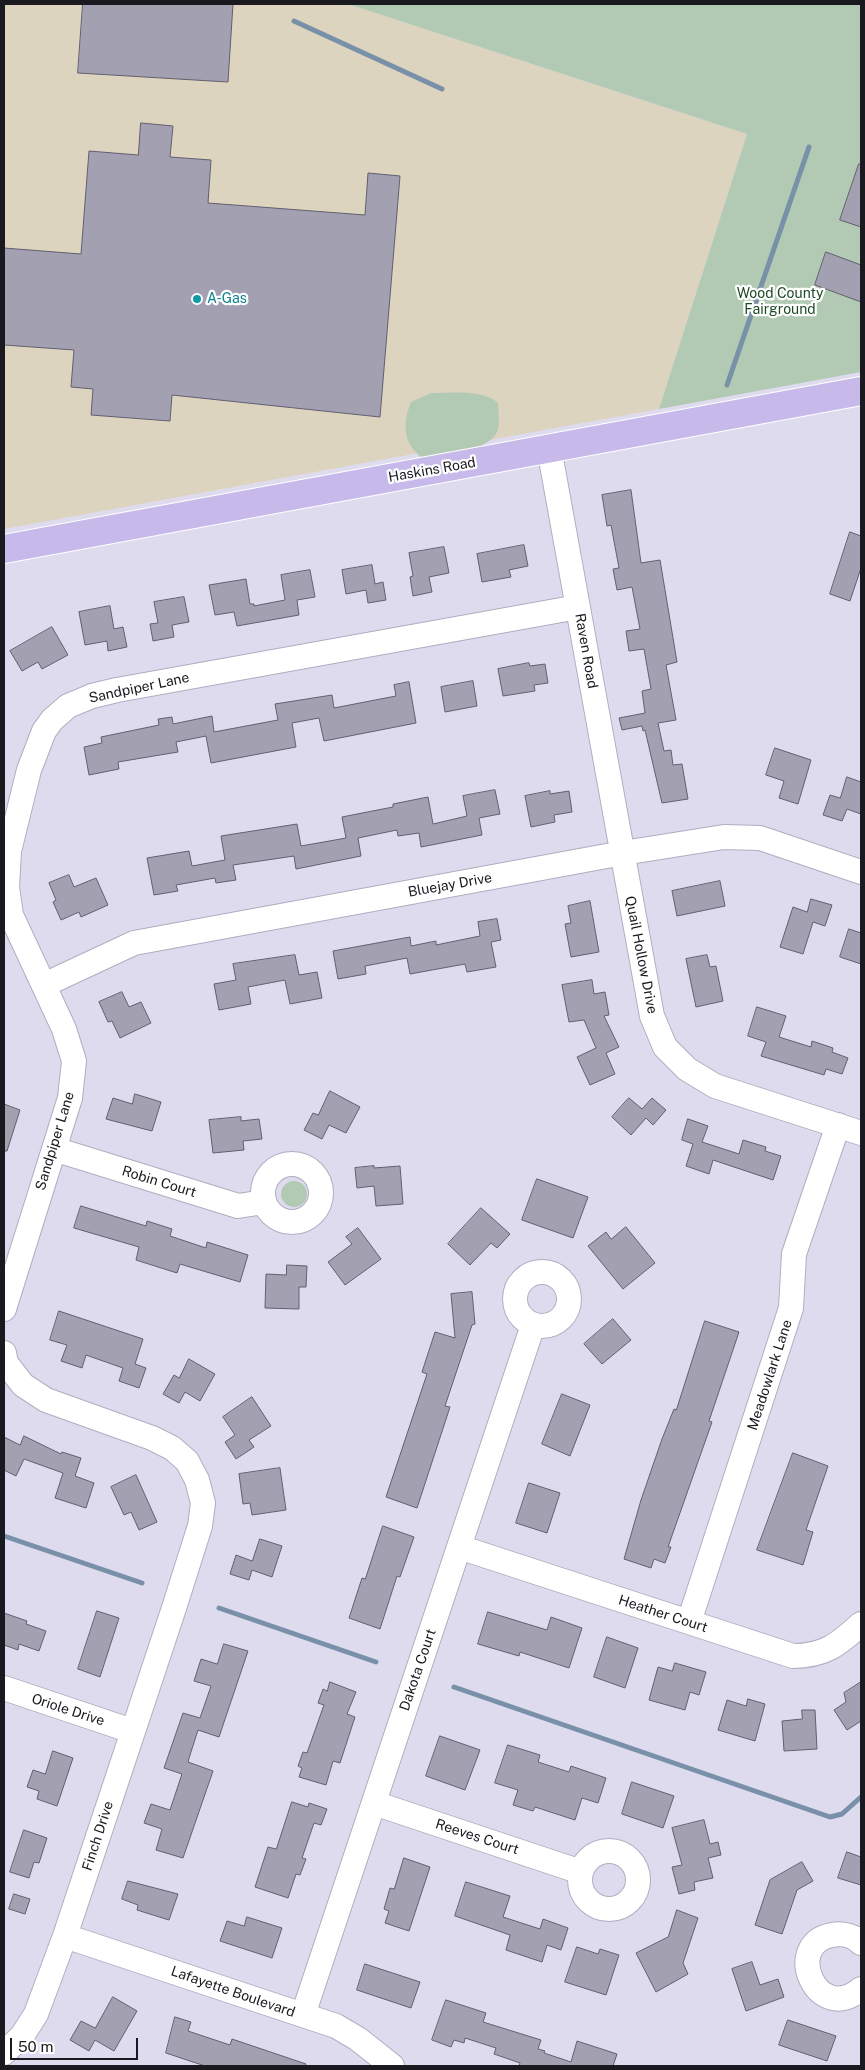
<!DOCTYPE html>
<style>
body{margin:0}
#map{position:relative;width:865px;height:2070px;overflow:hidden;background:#dfdbef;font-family:"Public Sans",sans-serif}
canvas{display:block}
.frame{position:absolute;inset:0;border:5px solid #1a191f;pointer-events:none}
.scale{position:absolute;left:10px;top:2038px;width:128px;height:22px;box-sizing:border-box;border:2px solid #1a191f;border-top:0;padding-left:6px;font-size:15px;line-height:18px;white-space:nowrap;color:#1a191f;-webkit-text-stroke:4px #fff;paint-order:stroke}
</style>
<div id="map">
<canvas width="865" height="2070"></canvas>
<div class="frame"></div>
<div class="scale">50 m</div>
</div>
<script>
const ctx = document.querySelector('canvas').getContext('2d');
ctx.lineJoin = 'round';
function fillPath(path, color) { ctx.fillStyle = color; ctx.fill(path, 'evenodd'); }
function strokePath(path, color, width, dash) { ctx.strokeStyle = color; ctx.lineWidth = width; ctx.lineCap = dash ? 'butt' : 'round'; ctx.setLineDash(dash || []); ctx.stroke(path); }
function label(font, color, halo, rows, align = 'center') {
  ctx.font = font + ' "Public Sans",sans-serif'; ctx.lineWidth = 4.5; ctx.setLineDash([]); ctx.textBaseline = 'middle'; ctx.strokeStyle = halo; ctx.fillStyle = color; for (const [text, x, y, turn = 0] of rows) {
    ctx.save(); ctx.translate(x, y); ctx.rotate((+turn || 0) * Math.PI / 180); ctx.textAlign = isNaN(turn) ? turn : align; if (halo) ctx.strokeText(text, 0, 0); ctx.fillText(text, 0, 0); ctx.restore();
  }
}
const commercial = new Path2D(`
 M4,4H348L747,134L659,409L4,529Z`);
const green = new Path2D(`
 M348,4H861V372L659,409L747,134Z
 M431,393C451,393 483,389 498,403C498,412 501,425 496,434C487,448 445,462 429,460C423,460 419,456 416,452C402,439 404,419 411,402Z
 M281 1194a13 13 0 1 1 26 0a13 13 0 1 1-26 0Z`);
const stream = new Path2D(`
 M294,21L442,89
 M727,385L809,147
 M4,1536L142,1583
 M219,1608L376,1662
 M454,1687L830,1817L842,1814L861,1797`);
const building = new Path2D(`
 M83,4H233L228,82L78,73Z
 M141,123L173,126L170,157L211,160L208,203L365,215L368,173L400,176L380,417L172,395L170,421L91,415L93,389L71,387L74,350L4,345V248L81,254L89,151L138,155Z
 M859,164H861V227L840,220Z
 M826,252L861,265V302L815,285Z
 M631,490L641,563L660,560L677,662L666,665L676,720L658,723L664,751L671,750L673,765L682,764L688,799L662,803L645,730L643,731L642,726L622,730L619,718L645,713L642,691L651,689L644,649L629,651L626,631L640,629L632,587L617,590L613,569L619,568L611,525L607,526L602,495Z
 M850,532L861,536V568L850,601L830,594Z
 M524,545L528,566L509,570L511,577L482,582L477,554Z
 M444,547L449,573L429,577L432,592L413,596L410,577L413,576L409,553Z
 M372,565L375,584L383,582L386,600L368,603L366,590L346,594L342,570Z
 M310,570L315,597L297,600L299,615L237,626L234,612L215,615L209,585L246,579L250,604H254V606L285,600L281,575Z
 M184,597L189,622L172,625L174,637L153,641L150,624L158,623L154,602Z
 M110,606L114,629L123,627L127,647L108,651L107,641L85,645L79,612Z
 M52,627L68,655L42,669L38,662L22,671L10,651Z
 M529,663L530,666L545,664L548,683L534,685L535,691L503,696L498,669Z
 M473,681L477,706L445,712L441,687Z
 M409,682L416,723L324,741L319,718L292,723L296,747L211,763L206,736L176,742L178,752L118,762L119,769L89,775L84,747L102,743L101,737L159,725L158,719L172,717L173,724L212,716L214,732L278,720L275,704L332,695L334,708L396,696L394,685Z
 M775,748L811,760L798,804L779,798L784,781L766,775Z
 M847,777L861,782V814L847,809L842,821L823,815L830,795L840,798Z
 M495,790L500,814L479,818L482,835L421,847L419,833L398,836L397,830L358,838L361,856L296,869L294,856L233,865L236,880L216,883L215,878L176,885L178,891L154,895L147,858L189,851L192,866L225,860L221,836L297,824L301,846L335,840L346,838L342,817L393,807V804L428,797L433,824L467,816L463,796Z
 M550,791V794L569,791L572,812L554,815L555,822L531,827L525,796Z
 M69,875L74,887L96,878L108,905L81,917L79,912L61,920L53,902L56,900L49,883Z
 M720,881L725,906L677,916L672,891Z
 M811,899L832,905L825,926L813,922L803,954L780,947L793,907L807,912Z
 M590,901L599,952L571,957L565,924L571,923L568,906Z
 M497,919L501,940L491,942L496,967L467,972L465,964L410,974L407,958L365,966L366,974L338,979L333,951L410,937L411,946L436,941V945L480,936L478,922Z
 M849,929L861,933V964L840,957Z
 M295,955L299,975L317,972L322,998L290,1004L285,980L248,987L251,1004L219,1010L214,984L236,980L233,964Z
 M707,955L710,967L716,966L723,1001L696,1007L686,959Z
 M592,980L594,994L605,992L609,1015L604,1016L619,1047L606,1053L615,1074L590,1085L577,1057L596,1048L584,1020L569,1022L562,985Z
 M122,992L129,1007L141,1002L151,1023L120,1038L112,1021L108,1022L99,1002Z
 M757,1007L786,1016L779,1037L811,1047L812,1041L833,1048L832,1052L848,1058L842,1074L826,1069L824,1075L761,1056L766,1042L748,1036Z
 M330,1091L360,1107L346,1133L329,1125L322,1139L304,1130L313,1113L318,1115Z
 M135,1094L161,1102L152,1131L106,1119L113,1098L132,1104Z
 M629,1098L642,1109L652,1098L666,1110L653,1125L646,1118L631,1135L612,1117Z
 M4,1104L20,1110L7,1151H4Z
 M241,1117V1121L259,1119L262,1139L243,1141L244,1150L213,1153L209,1120Z
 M688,1119L708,1126L702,1142L739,1154L743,1140L766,1147L765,1151L781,1156L773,1180L713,1160L709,1174L686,1166L693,1144L682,1140Z
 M374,1166V1168L400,1166L403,1204L376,1206L374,1186L357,1188L355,1168Z
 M537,1179L588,1197L573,1238L522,1220Z
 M81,1206L146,1226L147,1221L172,1229L170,1236L206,1248L207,1242L248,1255L240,1282L180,1264L177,1273L136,1260L139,1247L74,1228Z
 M481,1208L510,1234L497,1248L491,1243L470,1265L448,1244Z
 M626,1227L655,1263L623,1289L588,1246L606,1232L611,1239Z
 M358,1228L381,1259L345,1285L328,1262L352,1244L346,1237Z
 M287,1265L307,1266L306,1287H299V1309L265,1308L266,1274L286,1275Z
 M472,1292L475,1324L472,1325L445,1406L450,1407L417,1508L386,1497L427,1374L422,1372L435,1332L455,1338L451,1294Z
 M59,1311L143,1339L135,1364L146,1368L139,1388L119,1381L123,1368L86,1355L82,1368L61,1361L67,1345L50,1340Z
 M613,1319L631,1340L602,1364L584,1344Z
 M705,1321L739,1332L709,1421L712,1422L668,1547H671L665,1563L654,1559L651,1568L624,1559L641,1500L662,1439L674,1409L676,1410Z
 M189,1359L215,1374L200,1401L185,1392L179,1403L163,1394L174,1375L179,1378Z
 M562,1394L590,1405L570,1456L542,1444Z
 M252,1397L271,1426L249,1440L254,1447L236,1459L225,1442L235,1435L223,1417Z
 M24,1436L61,1454L62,1452L81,1458L75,1476L94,1483L86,1508L55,1498L63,1473L24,1459L16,1476L4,1470V1437L20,1445Z
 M793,1453L828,1466L806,1530L813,1532L803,1565L757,1550Z
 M280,1468L286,1510L252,1515L250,1503L243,1504L239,1474Z
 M136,1475L157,1522L139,1530L131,1512L124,1515L111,1487Z
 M529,1483L560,1493L547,1533L516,1523Z
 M383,1526L414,1537L400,1577L397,1576L380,1629L349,1618L362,1578L365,1579Z
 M260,1539L282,1546L272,1577L252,1570L249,1580L230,1574L236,1555L252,1561Z
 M97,1611L119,1618L100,1677L78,1669Z
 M488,1612L547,1630L551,1617L582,1628L569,1668L520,1652L519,1656L478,1644Z
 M4,1613L27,1621L26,1624L46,1631L39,1651L19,1644L18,1650L4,1645Z
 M607,1637L638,1648L625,1688L594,1677Z
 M224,1644L248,1651L219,1737L198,1730L190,1755L188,1762L213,1771L183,1858L156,1850L162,1829L144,1823L151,1804L170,1810L182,1774L164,1768L183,1713L200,1718L211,1686L194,1681L201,1659L217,1664Z
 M675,1663L706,1672L699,1695L690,1692L685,1710L649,1700L658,1667L672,1671Z
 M330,1682L356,1692L347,1714L355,1717L340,1763L333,1761L326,1785L299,1777L302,1768L298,1766L303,1752L307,1753L324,1705L318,1703L323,1689L327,1691Z
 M861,1682V1721L847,1730L834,1710L846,1702L844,1693Z
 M748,1699L765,1704L755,1741L718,1730L727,1700L746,1706Z
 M802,1710H815L817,1749L784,1751L782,1721L802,1719Z
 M440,1736L480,1750L465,1790L426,1776Z
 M508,1745L540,1755L538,1762L569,1772L571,1766L606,1778L598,1803L582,1798L575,1820L535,1807L533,1811L513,1805L518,1790L495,1783Z
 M53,1751L73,1758L57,1806L37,1799L39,1791L27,1787L33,1770L45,1774Z
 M632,1782L674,1796L663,1828L622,1814Z
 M292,1802L308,1807L309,1803L327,1809L321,1825L314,1823L302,1858L306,1859L300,1875L296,1874L288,1898L255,1887L268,1847L276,1849Z
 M704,1820L710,1844L718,1842L721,1855L708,1858L713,1878L694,1882L695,1890L679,1894L672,1867L682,1865L672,1828Z
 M24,1830L47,1838L39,1863L34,1862L29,1878L10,1872Z
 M847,1852L861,1857V1885L838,1878Z
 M404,1858L430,1867L409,1931L385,1923L389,1911L384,1909L390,1888L394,1889Z
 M802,1862L813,1881L797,1890L782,1934L755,1925L770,1880Z
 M128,1881L178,1894L169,1920L137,1910L138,1905L122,1899Z
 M466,1882L510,1896L503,1917L540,1929L543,1919L568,1928L561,1950L547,1945L542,1962L506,1950L510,1935L455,1916Z
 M14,1894L30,1899L25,1914L9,1909Z
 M677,1910L698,1918L683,1963L688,1974L656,1992L636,1953L668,1937Z
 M247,1917L282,1928L272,1958L220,1941L227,1921L244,1926Z
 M577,1947L598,1954L600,1949L619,1955L606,1995L565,1982Z
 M752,1962L760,1985L778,1979L784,1997L746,2011L732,1969Z
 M365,1964L420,1982L411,2008L357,1990Z
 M113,1997L137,2011L114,2051L95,2040L89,2051L70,2040L81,2021L95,2028Z
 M446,2000L486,2013L483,2022L541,2040L538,2049L545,2051L544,2053L571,2062L577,2041L617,2054L613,2066H519L520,2063L494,2054L496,2048L465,2038L464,2043L454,2040L451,2047L432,2040Z
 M175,2017L191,2022L188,2031L230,2045L232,2039L306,2064L305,2066H205L166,2053Z
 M788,2020L836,2036L827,2061L779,2045Z`);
const minor = new Path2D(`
 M549,448L652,1016L665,1047L687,1069L715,1086L861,1133
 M44,985L134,943L623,853L724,837L760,838L861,872
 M54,1149L238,1206L264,1202
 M263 1193a29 29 0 1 1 58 0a29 29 0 1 1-58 0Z
 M515 1299a27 27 0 1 1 54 0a27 27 0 1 1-54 0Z
 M4,1309L70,1098L74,1061L64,1029L11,915L7,887L9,851L29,770L44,731L52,720L68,706L92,696L117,690L578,607
 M4,1353L6,1363L23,1385L46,1400L152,1438L172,1448L187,1461L197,1480L203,1503L200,1526L174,1608L65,1936L36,2014L22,2036L4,2053
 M459,1547L793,1656C825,1656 839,1644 861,1624
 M689,1622L791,1308L794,1254L838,1125
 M4,1688L132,1731
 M374,1803L581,1872
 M580 1880a29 29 0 1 1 58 0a29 29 0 1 1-58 0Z
 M65,1936L336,2026L358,2039L392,2066
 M861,1943C854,1936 843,1933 832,1935C782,1944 817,2026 861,1989
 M303,2015L533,1325`);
const major = new Path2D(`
 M4,549L861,391`);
const markers = [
 [197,299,5,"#0f9aa8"]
];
const parkNames = [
 ["Wood County",780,294],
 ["Fairground",780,310]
];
const cultureNames = [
 ["A-Gas",207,299]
];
const streetNames = [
 ["Haskins Road",432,470,-10],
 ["Raven Road",586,651,80],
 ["Sandpiper Lane",139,688,-12],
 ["Bluejay Drive",450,885,-10],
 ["Quail Hollow Drive",641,955,79],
 ["Sandpiper Lane",55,1141,-73],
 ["Robin Court",159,1182,17],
 ["Meadowlark Lane",770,1375,-72],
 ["Heather Court",663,1614,18],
 ["Dakota Court",418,1670,-71],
 ["Oriole Drive",68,1710,18],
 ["Finch Drive",98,1836,-72],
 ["Reeves Court",477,1837,18],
 ["Lafayette Boulevard",233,1992,19]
];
fillPath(commercial, '#ddd4bf');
fillPath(green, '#b2cab4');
strokePath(stream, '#7890a8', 5);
fillPath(building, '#a3a0b2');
strokePath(building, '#625f6f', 1);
strokePath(minor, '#b1adc0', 26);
strokePath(major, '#fff', 30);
strokePath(minor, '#fff', 24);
strokePath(major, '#c7baeb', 28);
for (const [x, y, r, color] of markers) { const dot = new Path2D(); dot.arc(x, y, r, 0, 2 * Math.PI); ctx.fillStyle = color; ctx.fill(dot); strokePath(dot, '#fff', 2); }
label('14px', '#1f4925', '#fff', parkNames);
label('14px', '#0d838f', '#fff', cultureNames, 'left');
label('14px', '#1a191f', '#fff', streetNames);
</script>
